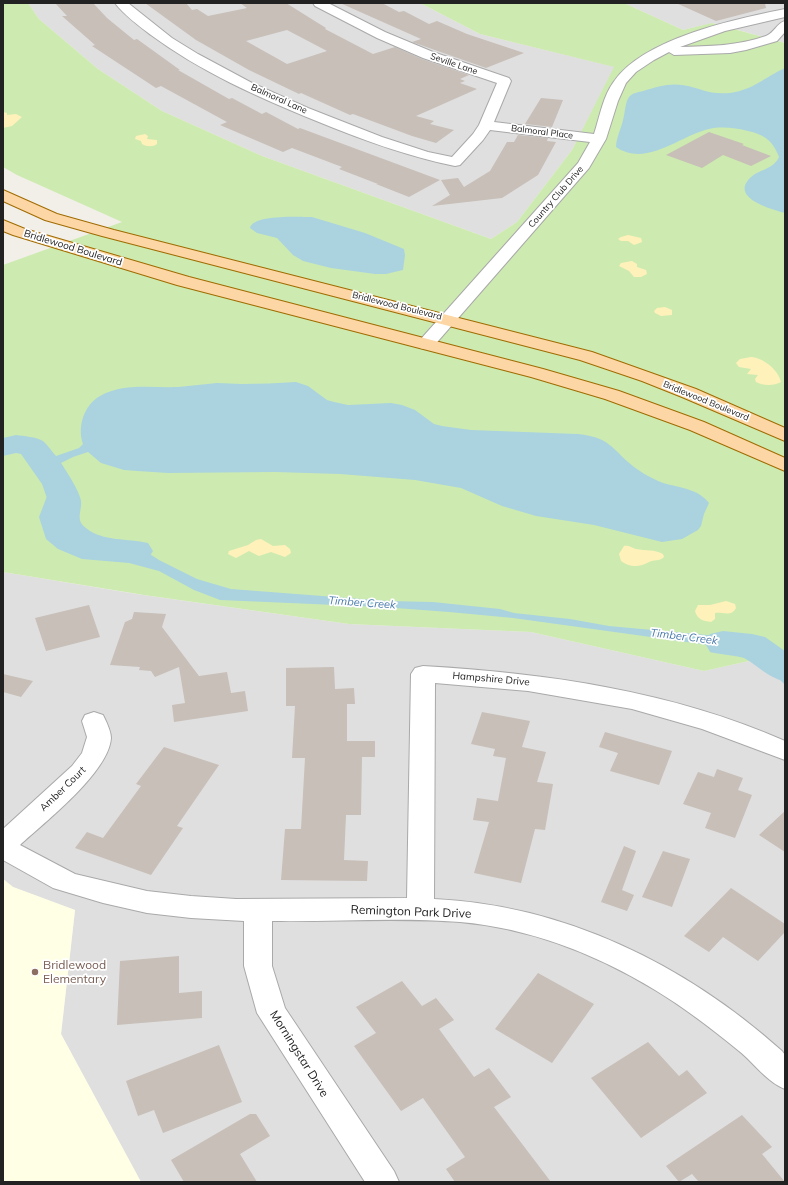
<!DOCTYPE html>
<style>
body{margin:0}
#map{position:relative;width:788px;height:1185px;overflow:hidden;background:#f2efe9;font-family:Mulish,sans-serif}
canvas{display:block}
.frame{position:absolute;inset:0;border:4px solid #222;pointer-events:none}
</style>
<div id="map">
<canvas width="788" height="1185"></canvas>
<div class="frame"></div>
</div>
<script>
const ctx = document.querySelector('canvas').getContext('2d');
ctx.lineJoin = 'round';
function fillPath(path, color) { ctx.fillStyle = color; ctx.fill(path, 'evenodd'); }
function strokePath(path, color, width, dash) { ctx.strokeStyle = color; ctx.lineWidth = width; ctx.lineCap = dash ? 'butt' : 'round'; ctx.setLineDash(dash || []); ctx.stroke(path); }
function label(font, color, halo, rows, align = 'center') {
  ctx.font = font + ' Mulish,sans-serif'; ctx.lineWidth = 3.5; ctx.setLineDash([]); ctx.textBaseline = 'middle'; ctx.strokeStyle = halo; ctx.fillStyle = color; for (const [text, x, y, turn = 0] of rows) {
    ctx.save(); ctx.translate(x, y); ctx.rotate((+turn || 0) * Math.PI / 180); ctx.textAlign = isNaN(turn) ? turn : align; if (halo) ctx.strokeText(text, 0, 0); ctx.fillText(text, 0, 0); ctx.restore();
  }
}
const residential = new Path2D(`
 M28,3H420L480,34L615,67L572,150L517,222L491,239L262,156L162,111L98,69L39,19Z
 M624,3H785V43L713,23L683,30Z
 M3,572L136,594L349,624L531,632L704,671L785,653V1182H141L61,1034L75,910L13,887L3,879Z`);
const education = new Path2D(`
 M3,879L13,887L75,910L61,1034L141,1182H3Z`);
const grass = new Path2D(`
 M3,3H28L39,19L98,69L162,111L262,156L491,239L517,222L572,150L614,67L480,34L420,3H624L683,30L712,23L785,43V653L704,671L531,632L349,624L144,595L3,572V265L122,222L17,175L3,167Z`);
const sand = new Path2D(`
 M3,112L7,113V115L16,114L22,117L12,126L3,128Z
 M145,134L148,136L147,139L157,140V144C153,147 147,147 142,144L141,141L135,139L136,136Z
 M628,235L641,238L642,242L634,245L628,241H621L618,239L621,237Z
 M632,261L637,264V267L646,270L647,274L641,277H634L629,271L619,266L621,263Z
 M665,307L672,310V315L661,316L655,313L654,311L657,308Z
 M751,357C763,358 778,369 781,382C774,386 763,386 756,382L755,379L758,375L747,374L751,369L739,367L736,363L740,359Z
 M261,539L273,546L285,545L290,549L291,553L285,557L271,552L259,556L249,551L236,558L228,554L229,551L248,545L256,540Z
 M624,546C630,545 631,548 636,549C646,551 654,549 663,554L664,557C659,562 654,559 649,562C640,567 630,568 621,561L619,554Z
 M726,601L735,604L736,608C731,617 724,612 715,613V619L711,622C703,621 697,619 695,611L698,605H710Z`);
const water = new Path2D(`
 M785,68V213C771,209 730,198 750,178C759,169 773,170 779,157C773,141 765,135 748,131C736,128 721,126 709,129C681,135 646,168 616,147C616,138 621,129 623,120C625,114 625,102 629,97C632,93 639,92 643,91C656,87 669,83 682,85C702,88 708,95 730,93C753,90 765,77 785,68Z
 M312,217L365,233L404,249L405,255L403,270L386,274H375L331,268L303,261L293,255L277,238L257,233L250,228C253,214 300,217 312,217Z
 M296,382L308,386L327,400L334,402L348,405L391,403L402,405L415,410L434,424L442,426L471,430L578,434C586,435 594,436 602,440C612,445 619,454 628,462C635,468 645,475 654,479C673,489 695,485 709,503L704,514L701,526L698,530L682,539L662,542L594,525L536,516L502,506L461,488L415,480L340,474L275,472L168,473L137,471L124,470L101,463L88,452L73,457L61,463L76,489L72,497L62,508L57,519L60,527L66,534L84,544L139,547L159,560L197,579L231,589L388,601L433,602L500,609L514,613L570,619L609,626L740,638C747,640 754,643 760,649C769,657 772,667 785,669V685C763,661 761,644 723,647L513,618L449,612L382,607L220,600L194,590L159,571L129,563L82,559L58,549L46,539L39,517L49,491L44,477L19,451L13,449L3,450V441C25,437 39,443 56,456L79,448L83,444C77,427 84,405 100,396C123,383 152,388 178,387C191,386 204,384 217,383C225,383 234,384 242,384C260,384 278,383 296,382Z`);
const river = new Path2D(`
 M16,435C23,436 37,437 43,441C53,450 79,487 81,501C82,512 75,520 86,528C103,542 128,538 148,543L153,551L148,559L136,562L105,559L83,553L64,545L56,538L46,522L48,501L42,484L21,454L16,453L3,456V438Z
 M723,631L752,634L765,637L785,651V682C766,676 760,667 744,658C739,656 718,654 710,652L705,643L710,634Z`);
const building = new Path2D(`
 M55,3H93L107,18L134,40L137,39L180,70H178L229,99L232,98L262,114L266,112L298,129L300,128L440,180L409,197L376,184H378L339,169L342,167L292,148L283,152L220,125L227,122L161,86L156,88L92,46L95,45L62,16H67Z
 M145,3H186L192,10L197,9L208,16L247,8L240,3L269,4L286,3L326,28L325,29L373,54L395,47L422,59L469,75L460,79L465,81L460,83L477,89L416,116L434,121L430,124L454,130L436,143L412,136L353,114L350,115L301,93L299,94L249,70L196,40ZM287,30L327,51L287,64L246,41Z
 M340,3H382L399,12L404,11L429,24L437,21L467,34L524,53L486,68L412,42L421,39Z
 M676,3H765L766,8L716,21Z
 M541,98L563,100L552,127L525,124Z
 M709,132L744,144L742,145L771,156L751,166L723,155L702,168L666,155Z
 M518,135L548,138L547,141L556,142L538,175L502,198L432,206L450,195L441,180L458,178L464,187L490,171L507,142H514Z
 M89,605L100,637L46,651L35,618Z
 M134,612L166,614L162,627L199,676L227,672L231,693L245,691L248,711L174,722L172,705L185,703L179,667L155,677L151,671L139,670L140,667L110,665L125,622L132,619Z
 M334,667L335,689L354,688L355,704H347V741H375V757H362L361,815H346L344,860L368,861L367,881L281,880L285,829H301L305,758H292L295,706H286V668Z
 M3,674L33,681L21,697L3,692Z
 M482,712L530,721L522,747L546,752L537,782L553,784L545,830L535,829L521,883L474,873L489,822L473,820L477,798L498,801L506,758L493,756L495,749L471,744Z
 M605,732L672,751L659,785L610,771L618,753L599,747Z
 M164,747L219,765L177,826L183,828L151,875L75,848L87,832L103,838L141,786L136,784Z
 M717,769L743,778L738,790L752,795L735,838L705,828L711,813L683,804L698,772L714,777Z
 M785,811V852L759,835Z
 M624,846L636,851L622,890L634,895L627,911L601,902Z
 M663,851L690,859L672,907L642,897Z
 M731,888L785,924V932L758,961L723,937L709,952L684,936Z
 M179,956V993L202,991V1018L117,1025L120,961Z
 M538,973L594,1004L552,1063L495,1029Z
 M402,981L422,1006L436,998L454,1020L439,1029L474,1077L489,1068L511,1097L494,1107L551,1182H455L446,1169L465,1157L423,1098L401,1111L354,1046L376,1033L356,1007Z
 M648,1042L679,1076L687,1070L707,1093L641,1138L591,1078Z
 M219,1045L242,1102L163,1133L154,1110L138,1116L126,1081Z
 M250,1114H256L270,1136L240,1154L257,1182H184L171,1160Z
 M742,1115L772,1147L762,1154L785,1182H699L692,1174L679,1182L666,1166Z`);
const minor = new Path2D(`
 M115,3H128L172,38L198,54L252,83L308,108L382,137L428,152L452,157L473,134L479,125L497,83L423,58L377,38L315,6L313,3H328L385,32L433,52L509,78L511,81L494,122L594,134C600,116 603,95 615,80C646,38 735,19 785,9V17L725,31L680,47C710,46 738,46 766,36C774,33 777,23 785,21V32L777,41L746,50L730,53L674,55L669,52L654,60L636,72L626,83L618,101L606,139L589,168L432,348L426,349L420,348L417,344L420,340L578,163L590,142L490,130L483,140L460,165L455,166C406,156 360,139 314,120C258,97 201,72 151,35C139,26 124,15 115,3Z
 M423,666C546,673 672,691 785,741V760L702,729L632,709L528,691L435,683L434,899C564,905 685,964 782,1051L785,1055V1089C767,1082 754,1063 739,1051C712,1029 685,1008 655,990C596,954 529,928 460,922C397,917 334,922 272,921V966L285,1008L394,1171L399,1182H365L257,1013L244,966V921L191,918L147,913L103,903L53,888L3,860V829L72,766L82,753L87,737L82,721L85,715L94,712L103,715C106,721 111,731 111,738C109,772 45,822 20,845L75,874L147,891L191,896L236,899L407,898L411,674L415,668Z`);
const major = new Path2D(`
 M3,190L57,214L114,230L592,352L696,389L785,428V441L682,397L642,381L580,360L102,236L45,220L3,201Z
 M3,220L25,229L189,277L543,369L619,391L704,422L785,458V471L690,430L605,399L531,377L177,285L13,235L3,231Z`);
const markers = [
 [35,972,4,"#8d6e63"]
];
const farStreetnames = [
 ["Seville Lane",454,64,19],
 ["Balmoral Lane",279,99,24],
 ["Balmoral Place",542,132,7],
 ["Country Club Drive",556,197,-49],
 ["Bridlewood Boulevard",397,306,14],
 ["Bridlewood Boulevard",706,401,22]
];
const streetNames = [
 ["Bridlewood Boulevard",73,248,17],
 ["Hampshire Drive",491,679,5],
 ["Amber Court",63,789,-44]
];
const waterNames = [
 ["Timber Creek",362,603,4],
 ["Timber Creek",684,637,7]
];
const nearStreetnames = [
 ["Remington Park Drive",411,912,2],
 ["Morningstar Drive",299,1054,58]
];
const nearEducationnames = [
 ["Bridlewood",43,965],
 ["Elementary",43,979]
];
fillPath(residential, '#e0dfdf');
fillPath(education, '#ffffe5');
fillPath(grass, '#cdebb0');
fillPath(sand, '#fff1ba');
fillPath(water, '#aad3df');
fillPath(river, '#aad3df');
fillPath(building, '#c7bfb8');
strokePath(minor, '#a9a9a9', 2);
strokePath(major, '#a06b00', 2);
fillPath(minor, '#fff');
fillPath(major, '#fcd6a4');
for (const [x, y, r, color] of markers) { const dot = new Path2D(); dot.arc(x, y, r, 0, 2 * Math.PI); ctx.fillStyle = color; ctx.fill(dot); strokePath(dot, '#fff', 1.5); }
label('9px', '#222', '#fff', farStreetnames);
label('10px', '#222', '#fff', streetNames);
label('italic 11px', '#4a7aab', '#fff', waterNames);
label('12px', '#222', '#fff', nearStreetnames);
label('12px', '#785e54', '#fff', nearEducationnames, 'left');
</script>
